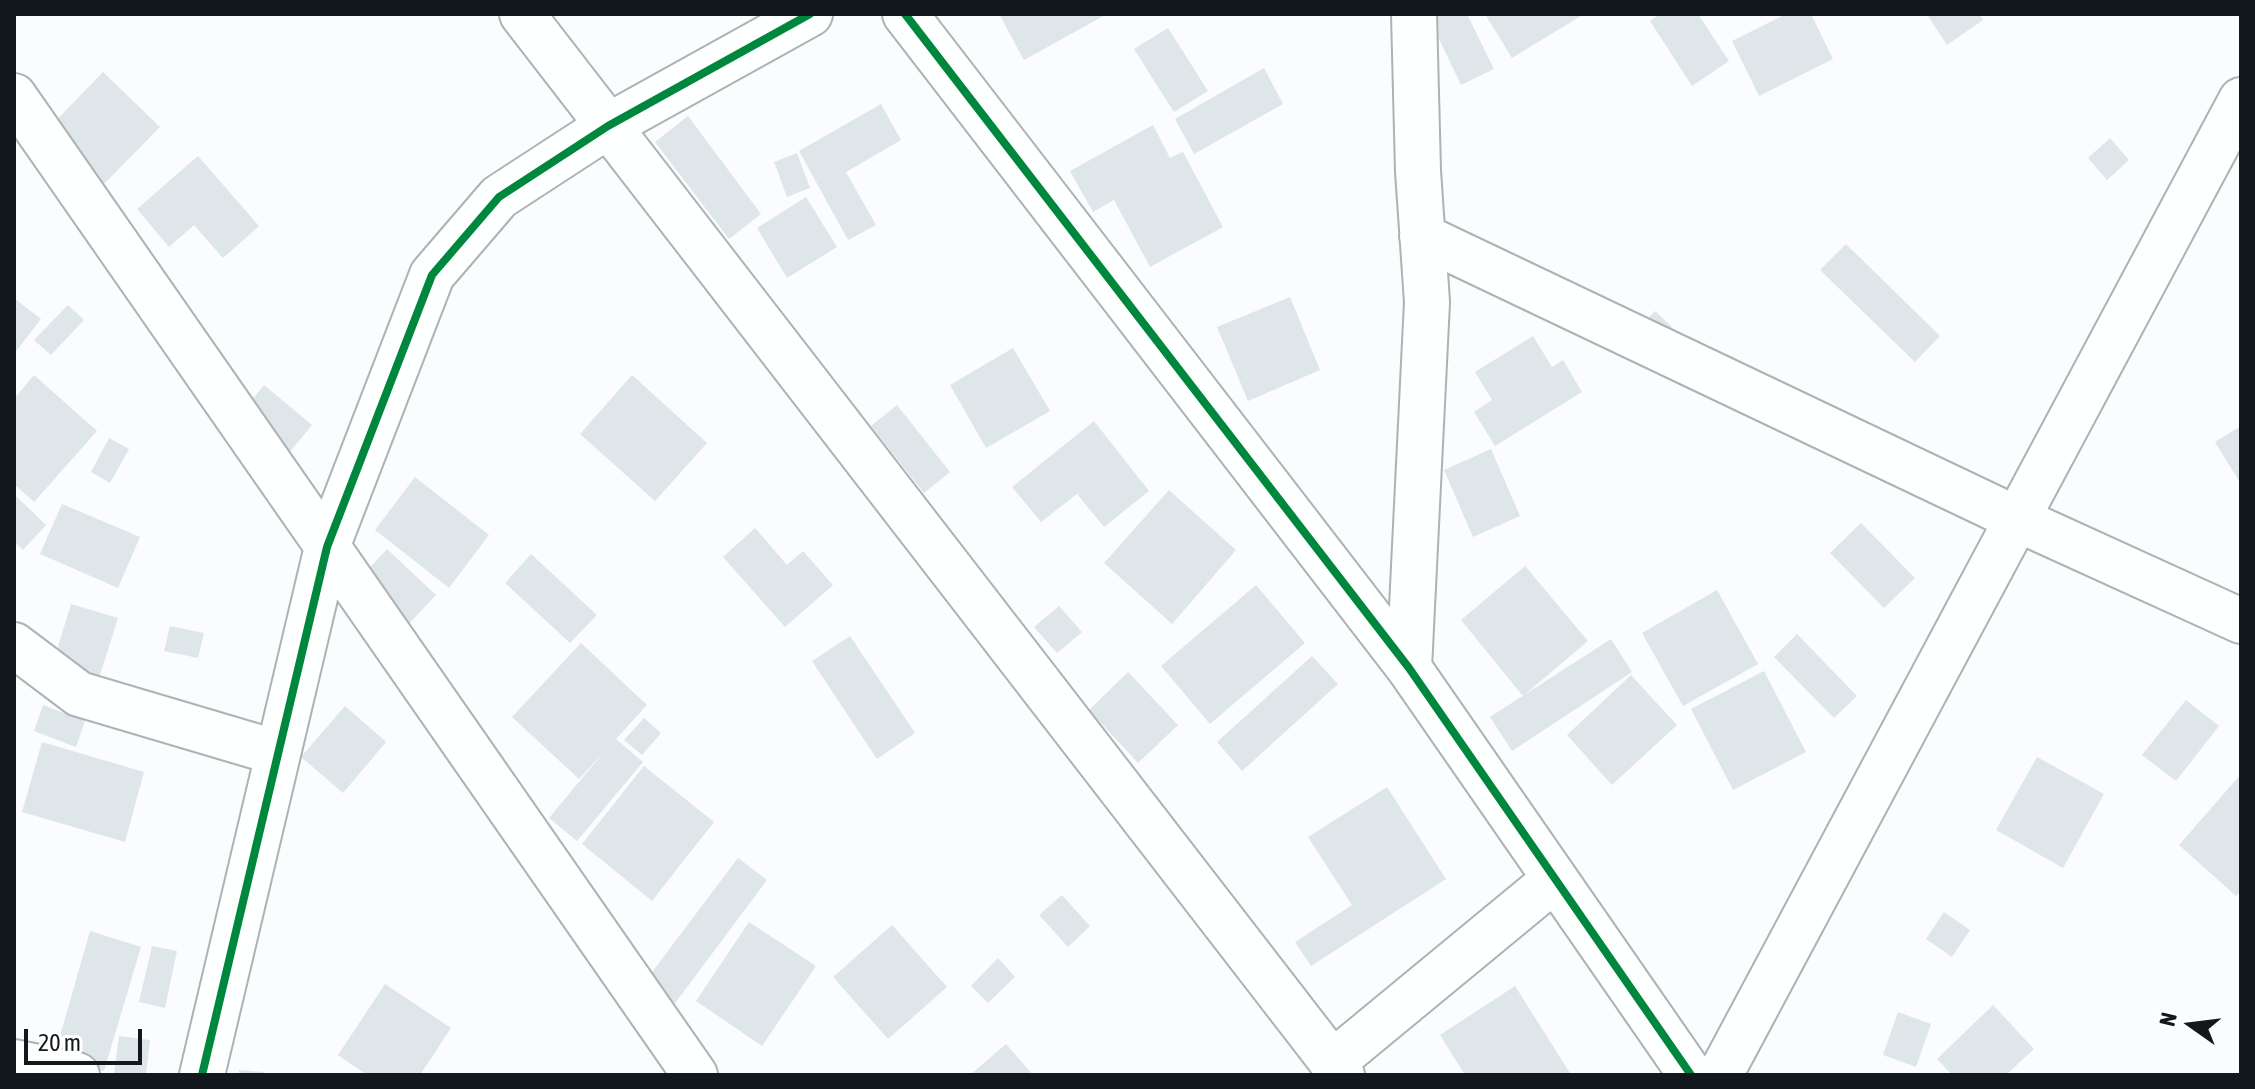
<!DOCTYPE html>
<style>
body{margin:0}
#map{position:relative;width:2255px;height:1089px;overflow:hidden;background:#fafcfe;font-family:"Asap Condensed",sans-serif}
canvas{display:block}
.frame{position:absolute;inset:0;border:16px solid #12181c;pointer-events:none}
.north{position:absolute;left:2151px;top:985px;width:80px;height:80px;-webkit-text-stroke:6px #fff;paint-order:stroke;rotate:284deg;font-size:22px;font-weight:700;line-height:32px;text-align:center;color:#12181c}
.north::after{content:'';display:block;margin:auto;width:28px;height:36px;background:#12181c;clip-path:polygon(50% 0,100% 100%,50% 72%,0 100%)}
.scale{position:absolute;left:24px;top:1029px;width:118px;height:36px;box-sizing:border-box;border:4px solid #12181c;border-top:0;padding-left:10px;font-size:24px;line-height:28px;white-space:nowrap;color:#12181c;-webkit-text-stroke:6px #fff;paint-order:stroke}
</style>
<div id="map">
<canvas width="2255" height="1089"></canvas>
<div class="frame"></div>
<div class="north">N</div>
<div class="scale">20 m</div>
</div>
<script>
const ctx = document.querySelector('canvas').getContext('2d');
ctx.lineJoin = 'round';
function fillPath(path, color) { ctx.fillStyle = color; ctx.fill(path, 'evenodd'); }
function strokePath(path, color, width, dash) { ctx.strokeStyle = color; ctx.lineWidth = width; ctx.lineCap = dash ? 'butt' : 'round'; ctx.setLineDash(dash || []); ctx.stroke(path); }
const building = new Path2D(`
 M999,14H1107L1024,60Z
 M1427,14H1467L1494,69L1461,85Z
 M1485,14H1584L1512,58Z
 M1660,14H1698L1729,61L1692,86L1650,21Z
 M1786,14H1811L1833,59L1759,96L1732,41Z
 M1930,14H1979L1983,20L1947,45L1928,16Z
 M1168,28L1208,91L1174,112L1134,49Z
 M1264,68L1283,104L1194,154L1175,119Z
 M103,72L160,127L102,186L46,131Z
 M881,104L901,140L846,172L876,225L848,240L799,151Z
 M688,116L761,214L729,239L655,142Z
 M1153,125L1170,158L1183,152L1223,227L1150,267L1114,200L1093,212L1070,171Z
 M2110,138L2129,160L2107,180L2088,158Z
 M797,153L810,188L787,197L774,162Z
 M198,156L259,226L223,258L194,225L169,247L137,209Z
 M806,197L837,247L787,278L757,228Z
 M1846,244L1940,336L1915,362L1820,270Z
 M1290,297L1320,370L1248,401L1217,327Z
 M14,298L41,319L14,354Z
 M68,305L84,320L51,355L34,340Z
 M1655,311L1672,327L1651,349L1634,333Z
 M1533,336L1552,367L1563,360L1582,392L1495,446L1474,412L1492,400L1475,372Z
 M1013,348L1050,411L986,448L950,385Z
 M34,375L97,431L34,502L14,484V399Z
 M632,375L707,443L655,501L580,434Z
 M264,385L312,425L278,466L230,427Z
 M897,405L950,472L924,493L871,426Z
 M1094,421L1149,491L1104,527L1077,494L1041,522L1012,487Z
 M2241,426V484L2215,442Z
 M109,438L129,449L110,483L91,472Z
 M1491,449L1520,516L1473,537L1444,470Z
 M415,477L489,535L449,588L375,530Z
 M1169,490L1236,550L1172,624L1104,563Z
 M14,494L46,525L23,550L14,541Z
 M62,504L140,537L118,588L40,554Z
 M1861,523L1915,578L1884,608L1830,553Z
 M755,528L787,565L803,551L833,585L785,627L723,557Z
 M387,549L436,595L390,644L342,598Z
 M531,554L597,615L570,643L505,583Z
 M1525,566L1588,641L1523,696L1461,620Z
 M1256,585L1305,643L1210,724L1161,666Z
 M1717,590L1758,664L1683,706L1642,633Z
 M71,604L118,618L91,704L45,690Z
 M1059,606L1082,632L1057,653L1034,627Z
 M170,626L204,633L198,658L164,651Z
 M1797,634L1857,696L1834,718L1774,657Z
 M850,636L915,733L877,759L812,661Z
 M1611,639L1632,672L1512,751L1490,717Z
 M581,643L647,705L616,739L643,762L577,841L549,818L603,753L579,779L512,717Z
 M1312,656L1338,684L1242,771L1217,742Z
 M1764,671L1806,752L1733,790L1691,709Z
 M1128,672L1178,725L1138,763L1089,710Z
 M1631,675L1677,725L1612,785L1567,735Z
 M2186,700L2219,726L2176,781L2142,755Z
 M43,705L85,721L76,747L34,731Z
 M345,706L386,742L343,793L301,757Z
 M644,718L661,733L642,755L624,740Z
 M42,742L144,772L125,842L22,812Z
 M2037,757L2104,794L2063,868L1996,830Z
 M644,766L714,822L652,901L582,844Z
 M2241,774V891L2236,896L2179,845Z
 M1387,787L1446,879L1311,966L1295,942L1352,905L1308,837Z
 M738,858L767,880L667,1014L637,992Z
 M1062,895L1090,926L1068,947L1039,915Z
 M1944,912L1970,930L1952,957L1926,939Z
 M749,922L816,966L762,1046L696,1001Z
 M892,925L947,987L888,1039L833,977Z
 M90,931L141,947L104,1071L54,1057Z
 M152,946L177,951L165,1008L139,1002Z
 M998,958L1015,977L988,1003L971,986Z
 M385,984L451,1028L420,1075H367L338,1055Z
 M1515,986L1570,1073L1567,1075H1465L1440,1035Z
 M1993,1005L2034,1049L2006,1075H1952L1937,1059Z
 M1898,1012L1931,1024L1916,1067L1883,1055Z
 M119,1036L150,1040L146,1075H114Z
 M1006,1044L1033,1075H970Z
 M239,1070L264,1072V1075H239Z`);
const street = new Path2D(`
 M905,14L1409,668L1691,1075
 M14,96L695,1075
 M1422,236L2017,519L2241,621
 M14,645L79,694L278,753
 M1409,668L1427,302L1418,171L1414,14
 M14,1062L77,1075
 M1332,1063L1555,879
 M202,1075L327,547L432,275L499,197L608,126L810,14`);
const secondary = new Path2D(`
 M522,14L1342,1075
 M1720,1075L2241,100`);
const cycleway = new Path2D(`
 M905,14L1409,668L1691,1075
 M202,1075L327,547L432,275L499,197L608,126L810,14`);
fillPath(building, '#dee6e9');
strokePath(street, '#aeb2b5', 48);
strokePath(secondary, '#aeb2b5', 48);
strokePath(street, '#feffff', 44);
strokePath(secondary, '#feffff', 44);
strokePath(cycleway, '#00873e', 8);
</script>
